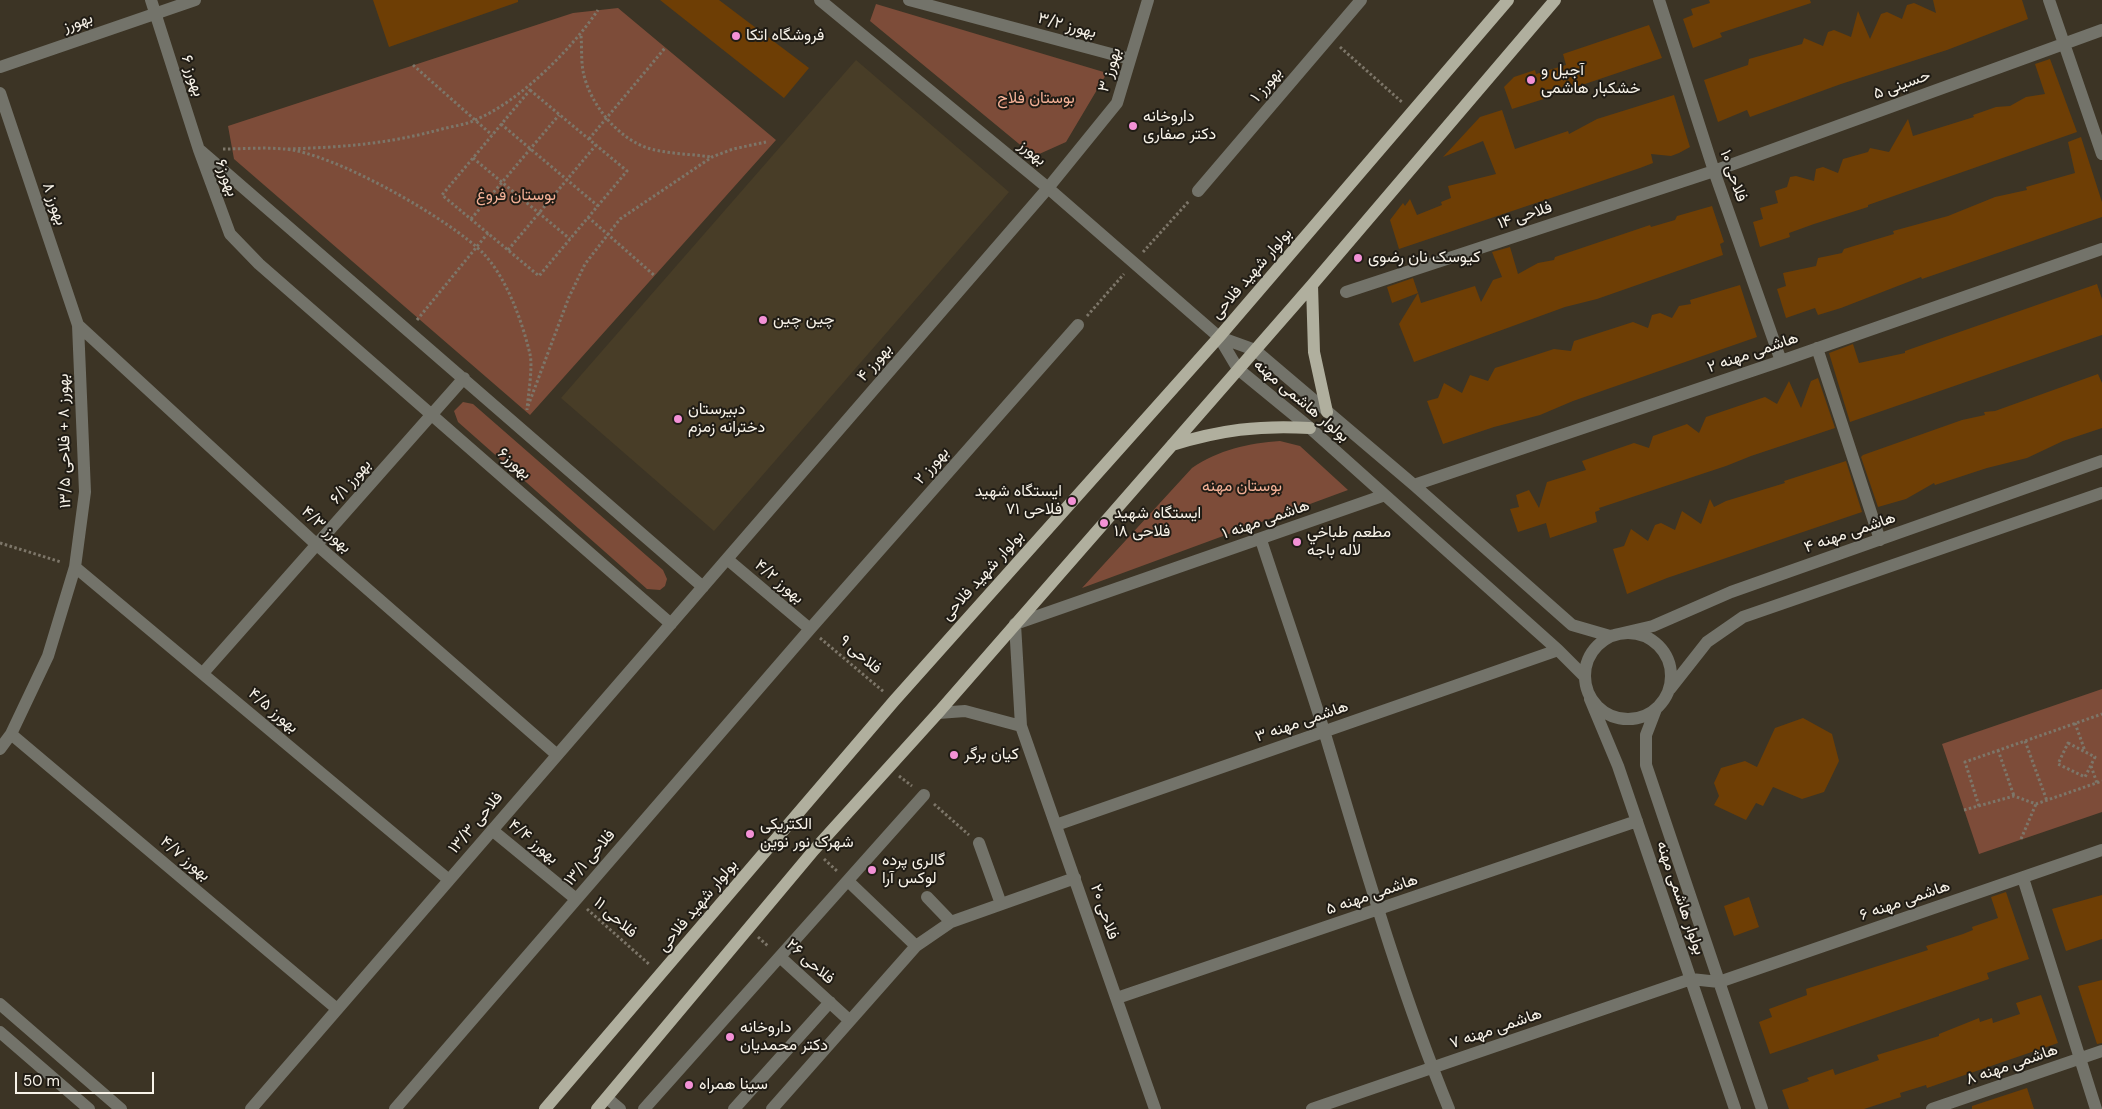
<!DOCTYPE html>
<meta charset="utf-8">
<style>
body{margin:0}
#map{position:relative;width:2102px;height:1109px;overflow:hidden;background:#3c3425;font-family:"DM Sans",sans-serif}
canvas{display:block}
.scale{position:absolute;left:15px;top:1072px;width:139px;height:22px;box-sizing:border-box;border:2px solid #f8f3e9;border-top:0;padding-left:6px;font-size:15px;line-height:18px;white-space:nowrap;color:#f8f3e9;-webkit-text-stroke:4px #201c15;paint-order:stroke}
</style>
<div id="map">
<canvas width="2102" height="1109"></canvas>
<div class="scale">50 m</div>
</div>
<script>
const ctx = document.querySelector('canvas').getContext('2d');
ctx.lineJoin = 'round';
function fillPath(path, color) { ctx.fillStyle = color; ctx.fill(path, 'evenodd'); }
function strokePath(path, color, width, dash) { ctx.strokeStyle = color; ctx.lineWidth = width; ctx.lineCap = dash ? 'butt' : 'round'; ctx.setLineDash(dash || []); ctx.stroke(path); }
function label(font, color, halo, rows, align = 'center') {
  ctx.font = font + ' "DM Sans",Vazirmatn,sans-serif'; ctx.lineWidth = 4; ctx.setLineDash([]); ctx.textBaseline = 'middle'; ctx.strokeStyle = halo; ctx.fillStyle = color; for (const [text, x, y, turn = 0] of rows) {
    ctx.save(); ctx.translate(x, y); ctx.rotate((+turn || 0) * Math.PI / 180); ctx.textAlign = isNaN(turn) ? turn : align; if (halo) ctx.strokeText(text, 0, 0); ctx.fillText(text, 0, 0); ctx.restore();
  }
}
const built = new Path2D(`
 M856,60L1009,192L714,531L561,398Z`);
const green = new Path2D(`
 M876,4L1107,73L1066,142L1037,155L1024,148L870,21Z
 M618,8L776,140L530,415L234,159L228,126L573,13Z
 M463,402L473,404L663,570L667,579L665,586L660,590L647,589L458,422L454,411Z
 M1280,441L1300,446L1348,490L1082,588L1192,468C1218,450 1249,443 1280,441Z
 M2102,689V812L1979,854L1942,744Z`);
const building = new Path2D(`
 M373,0H518V2L389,47Z
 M660,0H719L809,68L784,98Z
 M1709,0H1810L1811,3L1720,33L1722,37L1693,48L1683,19L1693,15L1691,9L1710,3Z
 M1933,0H2022L2028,19L1947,50L1841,84L1750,117L1747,110L1718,122L1704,80L1748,65L1749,59L1802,44L1804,38L1823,46L1828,32L1834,30L1851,37L1858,11L1870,39L1881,14L1887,12L1902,19L1907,5L1914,3L1936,13Z
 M1649,25L1662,58L1570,89L1546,95L1547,98L1512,109L1504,87L1514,77L1535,70L1536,74L1566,65L1563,54Z
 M2050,59L2077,132L1868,205V207L1814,224L1789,233L1790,237L1760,247L1753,222L1763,219L1760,208L1778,203L1775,191L1787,187L1790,177L1796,176L1814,181L1816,169L1823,167L1838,173L1843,159L1868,152L1870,148L1889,152L1908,119L1913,136L1974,117L1973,115L1996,107L2010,106L2026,97L2045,94L2035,64Z
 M1674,95L1690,147L1679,153L1671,156L1651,154L1653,163L1640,168L1399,249L1390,220L1403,203L1405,206L1410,199L1417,215L1442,205L1441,202L1451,198L1448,186L1496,174L1483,141L1443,157L1480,117L1502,110L1515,149L1568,131L1569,134L1597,119Z
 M2081,137L2102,202V217L1922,279L1921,277L1841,308L1818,315L1815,308L1786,318L1777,289L1786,286L1783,273L1816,266L1818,258L1842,253L1844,249L1894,234L1893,231L1948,216L1995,197L2027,190L2026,187L2075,173L2068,142Z
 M1712,206L1724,242L1720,244L1723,255L1597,299L1565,307L1414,362L1399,324L1418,293L1421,303L1475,286L1481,302L1493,280L1502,277L1492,252L1510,247L1518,274L1538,263L1554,260L1555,257L1650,225L1651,227L1675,220L1677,216Z
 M1413,278L1418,293L1392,303L1387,287Z
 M2097,284L2102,299V335L1850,422L1829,353L1853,344L1859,363L1905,353V351Z
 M1740,285L1757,337L1573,401L1540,415L1494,427L1443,444L1427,401L1438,398L1444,383L1462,393L1470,375L1488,381L1495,368L1554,349L1571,351L1574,341L1633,322L1648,328L1652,315L1660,313L1672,318L1679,306L1691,304L1690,300Z
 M2098,374L2102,383V428L2063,441L2027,458L1987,468L1935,485L1934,483L1906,499L1878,507L1861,457L1863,455L1962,420L1985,415L1984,412L1995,411Z
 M1818,378L1835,428L1751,456L1726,466L1599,508L1600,510L1595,512L1597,522L1550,538L1546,523L1518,532L1510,509L1519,507L1516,495L1529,490L1539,508L1547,482L1586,470L1582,461L1634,443L1649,448L1653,436L1687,424L1699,433L1706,417L1759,399L1765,397L1777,404L1789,381L1801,408L1811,381Z
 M1846,461L1862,512L1667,578L1627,594L1613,549L1624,546L1631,529L1648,541L1655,525L1661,523L1675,530L1682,511L1701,524L1710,499L1714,507L1726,501L1785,483L1784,481Z
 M1803,718L1832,734L1839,761L1824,792L1802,799L1773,787L1763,806L1756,803L1746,820L1714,805L1719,796L1714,783L1721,768L1745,761L1757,767L1775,728Z
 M2006,892L2029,959L1987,973L1989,979L1770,1054L1759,1022L1772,1017L1769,1009L1807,995L1806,989L1928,950L1926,946L1963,934L1973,930L1972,927L1998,918L1991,897Z
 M2102,895V939L2066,951L2052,909Z
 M1749,897L1759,927L1734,936L1724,906Z
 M2102,980V1043L2097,1044L2078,986Z
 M2041,995L2058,1043L1927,1088L1926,1085L1900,1093L1901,1097L1864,1109H1789L1782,1090L1809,1081L1807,1078L1833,1069L1835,1075L1879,1060L1877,1055L1939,1036V1034L1979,1018L1980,1022L1992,1018L1993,1023L2020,1014L2016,1003Z
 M2027,1088L2034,1109H1972V1106Z`);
const path = new Path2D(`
 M581,36C582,47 581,60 583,71C589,103 618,140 651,149C670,154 691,154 711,157
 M1340,47L1403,103
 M413,65L492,135
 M530,90L627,171L539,276L442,195Z
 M501,124L598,206
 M589,139L665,48
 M223,149C243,149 264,147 284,149C332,152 450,219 484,254C507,279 522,321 530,354C533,368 528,395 527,410
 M288,149C344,147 388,144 442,129C453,126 465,125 475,120C519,102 571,50 598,10
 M473,158L570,239
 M588,217L655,276
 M471,219L559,115
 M508,250L596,145
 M1143,252L1189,201
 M1087,316L1124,274
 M417,320L488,233
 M528,406L569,297L585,264L620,219L712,157L733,149L766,142
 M0,543L61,562
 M820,638L884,692
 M2075,723L2085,751
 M2025,741L2047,801
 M2068,743L2095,757L2085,777L2058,764Z
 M1998,750L2014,796
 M2091,766L2097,783
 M899,776L912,786
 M934,804L969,835
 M1979,806L1965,762L2102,714
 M1964,810L2014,796L2036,804L2102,781
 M2021,839L2036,804
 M824,859L838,872
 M587,909L650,965
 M758,937L769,947`);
const minor = new Path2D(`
 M151,0L199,150L230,234L259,264L671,624
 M820,0L1048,188L1219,337L1238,369L1310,428L1558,650L1584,676
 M909,0L1130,59
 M1659,0L1714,171L1781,361
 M2049,0L2102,154
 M0,67L195,0
 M0,93L78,325L85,492L75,567L48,656L11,734L0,749
 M201,151L703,587
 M1198,191L1361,0
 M1346,292L1714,171L2102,30
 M78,325L317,545L556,754
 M1219,337L1255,350L1414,485L1572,625L1610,636L1653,626L1731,592L2102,461
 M1817,348L1880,540
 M1414,485L1781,361L2102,249
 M1261,540C1282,604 1305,669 1325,734C1363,860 1399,987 1449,1109
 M727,559L810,629
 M75,567L449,880
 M1585 676a43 43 0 1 1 86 0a43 43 0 1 1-86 0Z
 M203,673L464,378
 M1670,689L1707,642L1743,617L2102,493
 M1590,699L1618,766L1735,1109
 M1656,709L1646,735V765L1762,1109
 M938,713L965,711L1021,726
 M11,734L337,1009
 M1056,825L1558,650
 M492,830L576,899
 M979,843L1001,904
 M2023,878L2096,1109
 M848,881L916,946
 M927,897L951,922
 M780,957L849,1020
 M1117,998L1637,821
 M0,1004L121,1109
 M0,1032L89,1109
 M607,1098L620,1109
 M251,1109L1048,188L1117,103L1148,0
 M395,1109L810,629L1078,325
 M644,1109L924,795
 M734,1109L830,1002
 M772,1109L916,946L951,922L1075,878
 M1155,1109L1021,726L1015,624L1385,495
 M1312,1109L1691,979L1719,982L2102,850
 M1932,1109L2102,1051`);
const major = new Path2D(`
 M1312,285L1314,352L1327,412
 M1172,445C1220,430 1259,425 1310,428
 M545,1109L894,701L1219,337L1508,0
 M597,1109L814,850L938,713L1312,285L1555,0`);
const markers = [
 [736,36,5,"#f391d6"],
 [1531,80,5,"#f391d6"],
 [1133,126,5,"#f391d6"],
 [1358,258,5,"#f391d6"],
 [763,320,5,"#f391d6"],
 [678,419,5,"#f391d6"],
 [1072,501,5,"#f391d6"],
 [1104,523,5,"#f391d6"],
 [1297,542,5,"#f391d6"],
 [954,755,5,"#f391d6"],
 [750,834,5,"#f391d6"],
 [872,870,5,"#f391d6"],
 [730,1037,5,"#f391d6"],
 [689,1085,5,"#f391d6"]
];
const streetNames = [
 ["بهورز",78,23,-19],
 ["بهورز ۳/۲",1067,26,15],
 ["بهورز ۳",1110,70,-73],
 ["بهورز ۶",192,76,72],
 ["بهورز ۱",1267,85,-50],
 ["حسینی ۵",1902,85,-20],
 ["بهورز",1032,153,39],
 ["فلاحی ۱۰",1733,176,71],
 ["بهورز۶",226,178,70],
 ["بهورز ۸",54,204,71],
 ["فلاحی ۱۴",1525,216,-18],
 ["بولوار شهید فلاحی",1252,274,-49],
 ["هاشمی مهنه ۲",1753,353,-19],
 ["بهورز ۴",875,363,-49],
 ["بولوار هاشمی مهنه",1301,401,40],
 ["بهورز ۸ + فلاحی ۱۳/۵",65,441,-91],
 ["بهورز۶",514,464,41],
 ["بهورز ۲",932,466,-49],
 ["بهورز ۶/۱",351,482,-49],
 ["هاشمی مهنه ۱",1266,520,-19],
 ["بهورز ۴/۳",326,530,42],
 ["هاشمی مهنه ۴",1850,533,-19],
 ["بولوار شهید فلاحی",983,576,-48],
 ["بهورز ۴/۲",779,582,40],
 ["فلاحی ۹",860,655,41],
 ["بهورز ۴/۵",273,711,40],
 ["هاشمی مهنه ۳",1302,722,-19],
 ["فلاحی ۱۳/۳",476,823,-50],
 ["بهورز ۴/۴",533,842,40],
 ["فلاحی ۱۳/۱",590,858,-49],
 ["بهورز ۴/۷",185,859,40],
 ["هاشمی مهنه ۵",1372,895,-19],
 ["بولوار هاشمی مهنه",1680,898,71],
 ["هاشمی مهنه ۶",1905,901,-19],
 ["بولوار شهید فلاحی",698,906,-50],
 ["فلاحی ۲۰",1104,912,71],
 ["فلاحی ۱۱",615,918,42],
 ["فلاحی ۲۶",810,962,42],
 ["هاشمی مهنه ۷",1496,1029,-19],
 ["هاشمی مهنه ۸",2012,1065,-19]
];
const poiNames = [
 ["فروشگاه اتکا",746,36],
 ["آجیل و",1541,71],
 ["خشکبار هاشمی",1541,89],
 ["داروخانه",1143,117],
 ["دکتر صفاری",1143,135],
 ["کیوسک نان رضوی",1368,258],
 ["چین چین",773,320],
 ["دبیرستان",688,410],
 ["دخترانه زمزم",688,428],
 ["ایستگاه شهید",1062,492,"right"],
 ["فلاحی ۷۱",1062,510,"right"],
 ["ایستگاه شهید",1114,514],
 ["فلاحی ۱۸",1114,532],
 ["مطعم طباخي",1307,533],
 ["لاله باجه",1307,551],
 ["کیان برگر",964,755],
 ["الکتریکی",760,825],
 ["شهرک نور نوین",760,843],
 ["گالری پرده",882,861],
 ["لوکس آرا",882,879],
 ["داروخانه",740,1028],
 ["دکتر محمدیان",740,1046],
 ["سینا همراه",699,1085]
];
const parkNames = [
 ["بوستان فلاح",1036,99],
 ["بوستان فروغ",516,196],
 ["بوستان مهنه",1242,487]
];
fillPath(built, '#483d27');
fillPath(green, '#7d4c39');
fillPath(building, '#6e3e05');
strokePath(path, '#7d7669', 3, [2.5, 2.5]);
strokePath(minor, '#73736a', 12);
strokePath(major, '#b0af9e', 12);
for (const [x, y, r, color] of markers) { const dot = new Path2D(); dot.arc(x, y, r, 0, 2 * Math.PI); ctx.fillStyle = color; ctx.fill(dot); strokePath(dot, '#201c15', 2); }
label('16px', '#f8f3e9', '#201c15', streetNames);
label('16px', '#f8f3e9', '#201c15', poiNames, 'left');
label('16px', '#f4b197', '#201c15', parkNames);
</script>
